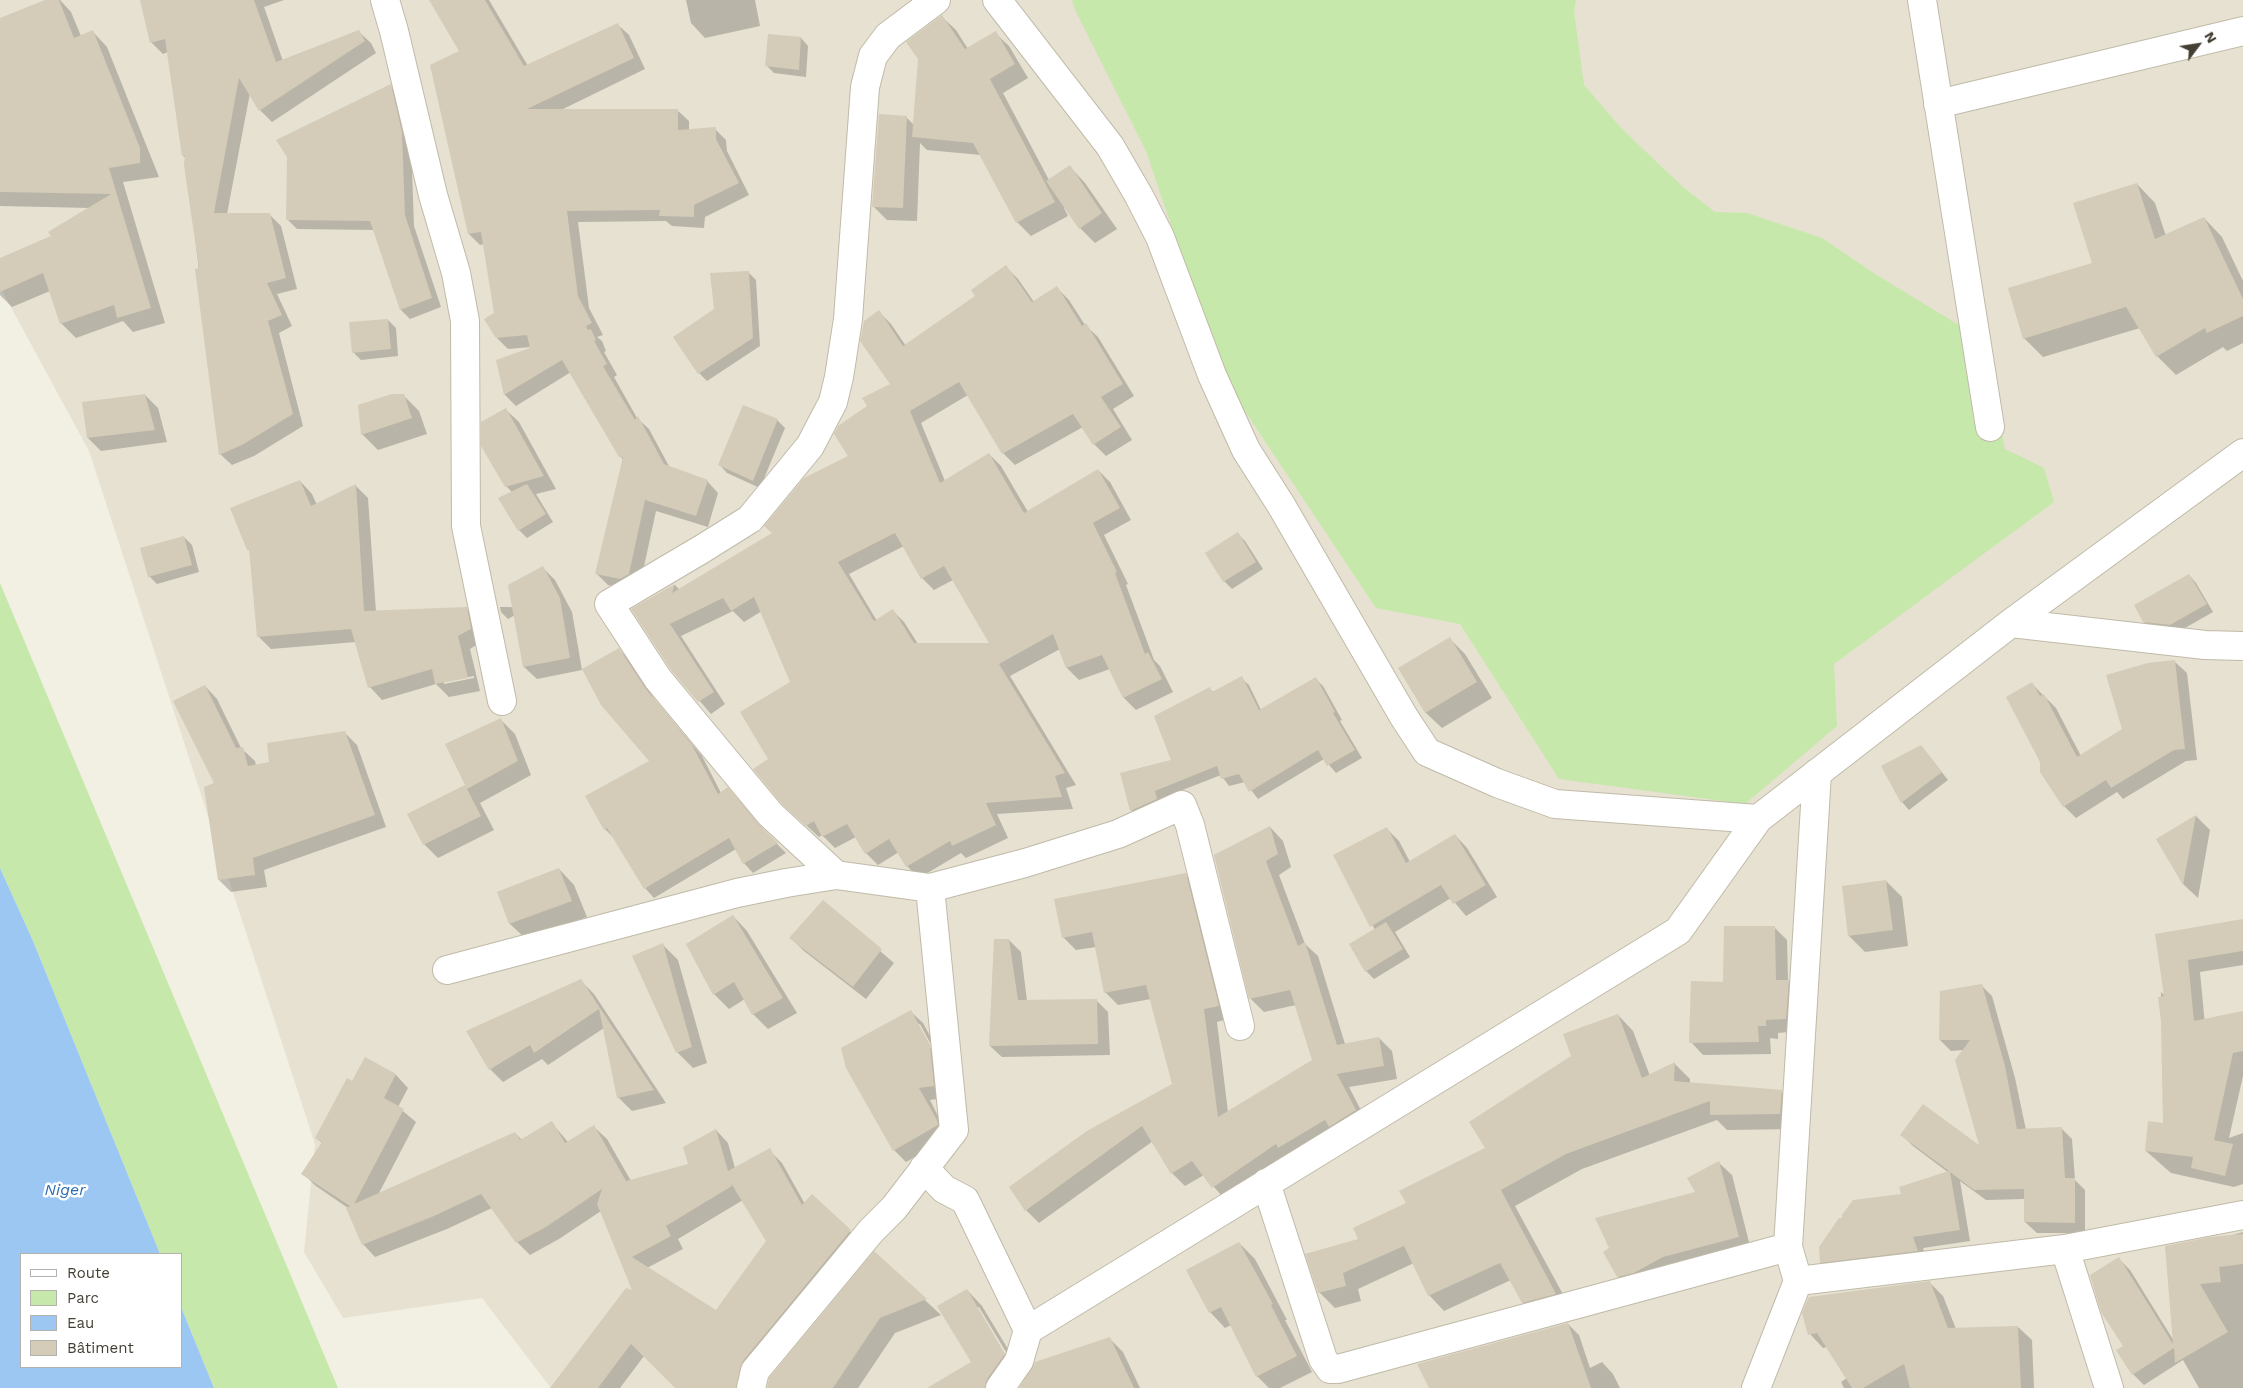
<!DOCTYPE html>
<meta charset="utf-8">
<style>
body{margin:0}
#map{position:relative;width:2243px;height:1388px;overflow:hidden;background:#f2efe3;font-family:"Work Sans",sans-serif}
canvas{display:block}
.legend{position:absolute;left:20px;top:1253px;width:162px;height:115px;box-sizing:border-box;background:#fff;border:1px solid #b4b2ad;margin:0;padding:6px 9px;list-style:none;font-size:15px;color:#443f33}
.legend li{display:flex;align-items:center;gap:10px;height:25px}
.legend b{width:25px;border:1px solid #b4b2ad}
.north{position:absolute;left:2173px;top:20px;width:50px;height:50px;-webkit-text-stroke:4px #fff;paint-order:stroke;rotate:59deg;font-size:14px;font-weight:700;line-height:20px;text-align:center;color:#443f33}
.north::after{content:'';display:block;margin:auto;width:18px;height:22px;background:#443f33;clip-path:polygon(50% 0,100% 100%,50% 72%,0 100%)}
</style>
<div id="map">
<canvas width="2243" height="1388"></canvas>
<ul class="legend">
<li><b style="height:6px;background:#fff"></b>Route</li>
<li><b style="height:14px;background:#c6e8aa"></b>Parc</li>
<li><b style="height:14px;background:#9cc7f2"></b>Eau</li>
<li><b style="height:14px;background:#d4cbb8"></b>Bâtiment</li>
</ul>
<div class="north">N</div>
</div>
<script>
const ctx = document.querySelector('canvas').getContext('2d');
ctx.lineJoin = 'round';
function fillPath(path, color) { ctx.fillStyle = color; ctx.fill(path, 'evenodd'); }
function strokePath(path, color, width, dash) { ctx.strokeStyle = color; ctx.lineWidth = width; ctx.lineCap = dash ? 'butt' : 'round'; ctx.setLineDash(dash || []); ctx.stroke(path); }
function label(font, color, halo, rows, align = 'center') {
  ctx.font = font + ' "Work Sans",sans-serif'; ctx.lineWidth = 5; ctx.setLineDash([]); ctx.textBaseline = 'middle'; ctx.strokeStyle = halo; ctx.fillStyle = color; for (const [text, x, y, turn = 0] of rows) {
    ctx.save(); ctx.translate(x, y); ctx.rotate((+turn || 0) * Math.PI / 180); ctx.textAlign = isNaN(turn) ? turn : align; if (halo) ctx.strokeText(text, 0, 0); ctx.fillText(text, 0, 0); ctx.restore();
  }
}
const residential = new Path2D(`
 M0,0H2243V1388H551L482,1298L343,1318L304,1252L315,1144L89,451L0,287Z`);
const green = new Path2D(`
 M1072,0H1576L1574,12L1584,85L1622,129L1684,188L1715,212L1747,213L1822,238L1875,274L1982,339L2005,449L2044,468L2054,502L1834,664L1837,726L1745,804L1559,779L1460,624L1376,608L1223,378L1146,151L1075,10Z
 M0,583L338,1388H214L181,1307V1254H160L33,941L0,868Z`);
const water = new Path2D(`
 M0,868L33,941L160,1254H21V1367H181V1307L214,1388H0Z`);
const shadow = new Path2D(`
 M48,0H60L71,12L81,36L93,32L107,47L159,177L123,182L165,323L133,332L123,321L76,338L61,323L50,291L12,307L0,295V259L53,237L91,208L0,206V107Z
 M141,0H284L264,7L283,61L359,32L371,43L376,53L272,122L260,110L250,93L227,214H269L281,226L297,289L277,294L292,326L279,333L303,426L254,456L232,465L220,454L186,158L183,156L168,52L163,54L151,42Z
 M430,0H489L528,66L617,24L629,35L645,69L559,111L677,110L689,121V130L715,129L726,140L727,151L749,195L705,217L704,228L672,226L666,221L578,222L589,308L603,335L597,337L602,341L606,351L604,352L617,375L614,377L637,418L649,429L670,468L707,481L718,493L708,527L656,511L640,585L632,590L608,585L597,574L623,460L571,372L516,406L505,395L497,361L532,349L531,347L508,349L497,338L495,314L484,244L480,245L469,234L461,51Z
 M686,0H755L760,26L705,38L691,23Z
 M942,17L956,30L968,49L995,33L1009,46L1028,78L1003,93L1049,180L1070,167L1085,183L1117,229L1095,243L1080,228L1065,207L1064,208L1068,216L1031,236L1017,222L981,155L927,150L920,143L917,221L887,220L873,206L906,117L914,125Z
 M801,38L808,46L806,77L774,73L766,65Z
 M390,86L400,95L411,142L414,226L441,307L410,319L401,310L374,230L297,229L288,220Z
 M2137,184L2155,203L2166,236L2204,218L2222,237L2243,281V343L2227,351L2223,347L2176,375L2157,356L2140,328L2043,357L2024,338L2093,264Z
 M1006,267L1018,279L1034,302L1057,288L1069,300L1085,325L1098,337L1134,396L1113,409L1132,440L1106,456L1094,444L1083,427L1015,465L1003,453L968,395L921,423L945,481L989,454L1001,466L1028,512L1098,470L1110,482L1131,520L1104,535L1128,584L1126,585L1154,660L1160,666L1173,692L1136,710L1124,698L1110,669L1079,680L1067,668L1060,649L1010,676L1076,785L1066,788L1073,809L997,814L1008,838L966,858L961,853L919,878L907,866L899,852L878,865L866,853L856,837L835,848L822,835L819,837L795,815L769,759L791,682L762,611L744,622L733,611L681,636L725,704L711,714L672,669L633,610L675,585L680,590L773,534L849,456L868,407L892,385L879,312L891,324L906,346L977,297ZM904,546L922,578L934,590L953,580L992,644H918L904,622L892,610L877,621L849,574Z
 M748,272L756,280L760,346L707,381L699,373L675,337L715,310Z
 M388,320L396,328L398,356L361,360L353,352Z
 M145,395L158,408L167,442L101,451L88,438L83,403Z
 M403,395L419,411L427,434L378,450L362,434Z
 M506,410L519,422L556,489L536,494L553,522L527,538L519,530L500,498L512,492L506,486Z
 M777,420L785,428L760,488L727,473L720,465Z
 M300,481L312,494L317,505L356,486L368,498L376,612L466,608L479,621L483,641L470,649L480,691L449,697L436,684L382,700L370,687L356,642L271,649L258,636L251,552L248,549ZM474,676V678L444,684V681Z
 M1238,534L1245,541L1263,569L1232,589L1224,581L1206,553Z
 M184,537L192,545L199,572L157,584L149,576Z
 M542,567L555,580L572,612L582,670L537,679L524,667L515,615L508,619L501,612L500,607H511L514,609Z
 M2189,575L2196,583L2213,612L2178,632L2152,629L2144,622Z
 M1450,639L1465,654L1492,698L1442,728L1426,713L1399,669Z
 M619,650L629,659L655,700L702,756L721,793L737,798L765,832L786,853L753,873L744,863L736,849L654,898L645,888L614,838L605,829L651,761Z
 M2175,662L2187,673L2197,760L2186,761L2123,799L2117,792L2076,818L2064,806L2041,772L2032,684L2056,708L2081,756L2123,730Z
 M1241,678L1249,685L1261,710L1316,679L1323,686L1342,720L1340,721L1362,758L1336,773L1324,759L1258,799L1245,782L1229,786L1221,775L1162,798L1164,807L1139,818L1132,811L1122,773L1173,760L1210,689L1213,692Z
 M205,686L217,699L241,748L255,761L256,766L270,763L344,732L357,745L386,827L264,870L267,887L231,892L219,880L216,784Z
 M501,720L515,734L531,775L480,803L494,830L438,858L424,844L467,786Z
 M1921,746L1948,780L1909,810L1902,802Z
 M2196,816L2210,830L2198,898L2184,885L2157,840Z
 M1270,827L1283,841L1291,867L1279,875L1305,944L1318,956L1345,1044L1379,1038L1392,1051L1397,1079L1349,1087L1368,1124L1226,1201L1204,1175L1185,1186L1172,1173L1153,1141L1039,1223L1026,1210L1173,1085L1151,999L1118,1005L1105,992L1096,947L1076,950L1063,937L1186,875L1199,888L1231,1018L1217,1022L1228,1112L1313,1061L1296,1005L1264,1012L1250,998L1215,855Z
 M1387,829L1399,841L1410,862L1455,835L1467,848L1497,897L1466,916L1451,898L1395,932L1410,957L1374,979L1366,971L1350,945L1375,930L1334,855Z
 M559,869L574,885L587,917L526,939L510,924L498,892Z
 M1886,881L1902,897L1908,946L1865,952L1849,936L1843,887Z
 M823,902L894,963L866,999L804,951L791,938Z
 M733,916L747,931L797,1013L768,1029L753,1014L745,999L729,1009L714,994L687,944Z
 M2243,920V965L2200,972L2205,1025L2243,1013V1076L2229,1138L2243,1133V1184L2234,1187L2171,1173L2146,1151L2164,1124L2161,992L2165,996L2156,935Z
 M1774,927L1787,940L1788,980L1801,993L1799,1031L1778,1033V1039L1770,1038L1771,1054L1703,1055L1691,1042L1724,984Z
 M1009,940L1021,952L1027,1001L1096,1000L1108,1012L1110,1055L1002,1057L990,1046Z
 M662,944L678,960L707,1063L693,1068L677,1052Z
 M581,981L594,994L666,1103L632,1111L618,1097L604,1028L548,1065L542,1059L503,1082L490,1069Z
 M1981,985L1992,996L2015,1078L2026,1130L2061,1128L2072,1139L2075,1180L2085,1190V1233H2037L2025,1222V1199L1986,1200L1960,1181L1970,1241L1923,1248L1928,1262L1832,1273L1821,1262L1903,1195L1949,1173L1913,1146L1902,1135L1981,1149L1963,1050L1951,1051L1940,1040Z
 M910,1011L923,1023L942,1058L946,1098L930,1100L949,1138L906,1162L894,1150ZM917,1024H920L934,1050L932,1051Z
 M1618,1015L1633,1031L1650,1076L1675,1064L1690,1079V1084L1781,1091L1797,1106L1796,1129L1727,1130L1717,1120L1582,1169L1515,1206L1571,1309L1538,1318L1523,1302L1511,1280L1444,1311L1429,1295L1414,1263L1358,1289L1361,1301L1335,1308L1319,1292L1360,1240L1486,1148L1573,1056Z
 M365,1059L396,1075L408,1088L398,1107L416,1122L378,1195L515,1133L522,1140L551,1122L568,1142L594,1127L607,1139L631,1181L690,1164L716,1130L728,1143L735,1168L769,1150L782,1163L805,1204L812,1196L863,1244L751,1388H677L644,1356L620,1388H553L634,1292L601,1211L559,1239L530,1255L517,1242L492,1208L447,1229L375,1257L363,1244L348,1208L316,1186L303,1174L322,1143L316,1138L353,1083ZM743,1200L767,1241L716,1311L647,1268L683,1249L678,1239Z
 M1719,1163L1732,1175L1751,1250L1631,1290L1618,1276L1696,1193Z
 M2243,1232V1388H2199L2183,1360L2144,1385L2133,1374L2124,1347L2119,1259L2130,1270L2174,1341L2167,1247L2226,1237Z
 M1239,1243L1255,1259L1287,1320H1285L1312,1372L1280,1388H1269L1257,1376L1231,1325L1225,1328L1210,1312Z
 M874,1253L941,1315L895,1333L858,1388H767Z
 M1929,1282L1943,1296L1956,1329L2018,1327L2032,1340L2034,1388H1844L1841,1382L1847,1378L1827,1347L1823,1348L1810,1334Z
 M967,1290L982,1306L1020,1369L989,1388L984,1379ZM976,1307H979L1009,1357L1007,1359Z
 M1568,1324L1579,1335L1590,1368L1602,1362L1613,1374L1620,1388H1430Z
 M1110,1339L1123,1352L1140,1388H1020Z`);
const building = new Path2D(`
 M45,0H59L74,38L93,30L140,148V163L109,168L151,308L117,318L114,305L60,324L43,273L0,292V258L51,236L48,232L111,194L0,192V18Z
 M140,0H254L276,62L359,30L365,41L259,111L239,78L214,213H270L286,278L267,283L282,315L268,321L293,414L242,445L219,455L195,269L199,268L184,165L185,156H182L165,39L150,43Z
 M429,0H485L524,66L618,23L634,58L527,109H678V130L716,127V139L739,183L694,205V217L659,216L660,210L567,211L578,296L592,323L586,326L588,330L591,329L596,340L594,341L607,364L603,366L635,420L638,416L664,464L708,480L696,516L645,500L629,574L620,579L595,574L623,457H619L562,360L504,395L496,360L530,348L527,335L496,338L484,319L494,313L481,232L468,234L430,65L459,51Z
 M942,15L965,49L996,31L1015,64L990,79L1055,202L1016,223L973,143L912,137L918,59L906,42Z
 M768,34L801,37L799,70L765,66Z
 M391,84L402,132L405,215L432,298L400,310L370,221L286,220L287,157L276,140Z
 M879,114L907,116L903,208L872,207Z
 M1070,165L1102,213L1079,229L1046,181Z
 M2137,183L2155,239L2204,217L2243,299V316L2207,333L2205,328L2156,357L2126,307L2023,339L2008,288L2092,263L2073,203Z
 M1006,265L1032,302L1057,286L1082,326L1086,323L1123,384L1101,397L1121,427L1093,445L1073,414L1002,454L959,382L910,411L940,483L989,453L1024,513L1098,469L1120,508L1093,523L1117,572L1115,573L1145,654L1148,652L1162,679L1123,698L1102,655L1066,668L1053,634L999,664L1065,773L1055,776L1062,797L986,803L996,825L952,846L950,841L906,867L889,839L865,854L847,824L822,837L814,821L806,826L781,803L753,769L768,759L740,712L790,682L754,597L731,611L723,598L670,624L714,692L698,702L671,670L631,609L675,584L672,593L772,533L764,526L804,478L848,456L834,434L838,426L867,406L862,398L890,384L860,341L864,321L879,310L903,346L975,296L971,290ZM895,533L921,579L944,566L989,643H914L893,609L874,621L838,562Z
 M749,271L753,338L698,374L673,337L714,309L710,273Z
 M388,319L391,349L352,353L349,322Z
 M145,394L155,430L87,438L82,402Z
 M392,394H404L412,418L361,435L358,405Z
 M743,405L778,419L753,481L718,465Z
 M506,408L544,476L505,487L481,446V422Z
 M300,480L311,506L356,484L364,611L467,607L471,629L458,636L468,678L435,684L432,669L368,688L351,629L257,637L249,549L247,550L230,508Z
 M527,484L546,514L518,531L498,498Z
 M1238,532L1256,562L1223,582L1205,553Z
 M184,536L192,565L148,577L140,548Z
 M543,566L560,598L570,658L523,667L508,585Z
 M2189,574L2207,604L2170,625L2143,622L2134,605Z
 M1450,637L1477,682L1425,713L1398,668Z
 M619,648L646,689L692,745L718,794L728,787L758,824L778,843L743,864L729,838L644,889L607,828L604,830L585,796L649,761L601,705L582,669Z
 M2175,660L2185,749L2174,750L2111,788L2106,780L2063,807L2040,772V762L2006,697L2032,682L2040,696L2044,694L2077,757L2122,729L2106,675L2148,663Z
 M1242,676L1259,710L1316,677L1335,712L1333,713L1355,750L1327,766L1318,750L1249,792L1239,774L1221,779L1217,766L1155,791L1157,799L1130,811L1120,773L1171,760L1154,716L1210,687L1212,692Z
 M205,685L236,748L243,747L248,766L269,762L267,743L345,731L375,815L253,858L255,875L218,880L204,787L214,783L173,701Z
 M501,718L518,761L467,789L481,816L423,845L407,814L465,785L445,744Z
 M1921,745L1942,772L1901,803L1881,766Z
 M2196,815L2183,885L2156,839Z
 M1270,826L1278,854L1266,861L1298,946L1305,942L1337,1045L1379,1037L1384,1066L1337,1074L1356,1110L1329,1127L1325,1120L1278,1148L1276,1144L1212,1188L1192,1161L1171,1174L1142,1126L1025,1211L1009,1187L1087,1131L1172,1084L1146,985L1104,993L1092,932L1062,938L1054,899L1186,873L1219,1006L1204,1009L1218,1117L1312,1060L1290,990L1249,999L1214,855Z
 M1387,827L1406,863L1455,834L1486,885L1453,904L1441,885L1370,927L1333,855Z
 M559,868L572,901L509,924L497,892Z
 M1886,880L1893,930L1848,936L1842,886Z
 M823,900L882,949L853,987L789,938Z
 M733,915L783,998L752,1015L734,982L713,995L686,944Z
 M2243,919V951L2188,960L2194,1021L2243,1011V1051L2233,1053L2214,1140L2233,1144L2225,1176L2191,1168L2193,1157L2145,1151L2148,1121L2163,1123L2161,1021L2158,997L2164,996L2155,934Z
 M1386,922L1403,949L1365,972L1349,944Z
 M1724,926H1775L1776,980H1789L1786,1019L1766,1020V1026H1758L1759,1042L1689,1043L1691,981L1723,982Z
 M994,939H1009L1018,1000L1097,999L1098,1044L989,1046Z
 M663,943L692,1047L676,1053L632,956Z
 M581,979L600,1008L654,1090L617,1098L599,1009L534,1053L530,1045L489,1070L466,1031Z
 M1982,984L2005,1066L2017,1129L2062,1127L2065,1178H2075V1223L2024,1222V1189L1974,1190L1950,1172L1960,1230L1913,1237L1918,1251L1820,1263L1819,1247L1839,1218H1842V1215L1853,1200L1901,1194L1899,1187L1949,1171L1900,1135L1923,1104L1979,1145L1955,1060L1970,1040H1939L1940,991Z
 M911,1010L930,1045L934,1086L919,1088L937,1120L938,1125L893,1151L846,1068L841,1048Z
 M1618,1014L1642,1078L1675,1062L1674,1081L1782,1090L1780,1114L1710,1115V1101L1566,1154L1501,1190L1556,1294L1522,1303L1500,1263L1428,1296L1404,1246L1343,1273L1346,1286L1318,1293L1305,1254L1358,1239L1353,1228L1406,1203L1399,1191L1485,1148L1469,1122L1571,1056L1563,1034Z
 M365,1057L396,1074L384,1098L404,1109L354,1204L515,1132L520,1140L552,1121L565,1143L594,1125L626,1181L688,1164L683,1147L716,1129L728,1171L770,1148L802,1205L812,1194L851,1230L743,1361L736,1388H675L631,1344L598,1388H550L626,1288L632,1290L597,1204L602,1189L546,1227L516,1243L481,1194L434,1216L362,1245L346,1208L350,1206L301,1174L322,1142L315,1138L347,1078L352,1081ZM731,1183L766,1241L716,1310L632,1257L671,1236L666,1226L732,1186Z
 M1719,1161L1739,1237L1663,1257L1634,1273L1617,1277L1603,1252L1609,1248L1595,1218L1695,1192L1687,1178Z
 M2243,1234V1264L2219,1267L2221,1282L2200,1284L2228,1332L2175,1363L2174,1348L2132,1375L2116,1350L2123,1346L2101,1312L2090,1275L2119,1257L2173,1344L2165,1246L2210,1237Z
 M1239,1242L1273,1304L1271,1305L1297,1356L1256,1377L1221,1307L1209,1313L1186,1270Z
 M874,1251L927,1299L880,1318L833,1388H767L769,1378Z
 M1930,1281L1948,1328L2018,1326L2021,1388H1910L1904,1364L1863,1388H1852L1817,1333L1808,1335L1802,1313L1809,1297Z
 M967,1289L1005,1354L987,1379L985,1388H927L971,1362L937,1306Z
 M1568,1323L1591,1388H1429L1417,1364Z
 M1110,1337L1134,1388H1019L1035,1362Z`);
const street = new Path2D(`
 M385,0L394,31L433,195L456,273L465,321L466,526L502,701
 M997,0L1110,146L1139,196L1160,237L1212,375L1246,450L1281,505L1404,717L1427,752L1497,783L1555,804L1758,819
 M1922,0L1990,427
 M1938,104L2243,31
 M2011,623L2205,645L2243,646
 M836,875L770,814L658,679L609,604L702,549L750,519L810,446L833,402L839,377L848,319L865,87L873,56L888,36L936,0
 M447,970L737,893L786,883L836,875L930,888L1025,863L1118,834L1182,805L1190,825L1240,1026
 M924,1168L944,1189L965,1200L1028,1330
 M1266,1183L1323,1359L1330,1369H1338L1788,1247
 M2065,1249L2109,1388
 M1798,1281L2065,1249L2243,1215
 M751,1388L755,1371L871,1231L894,1208L954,1130L930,888
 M1000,1388L1019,1361L1028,1330L1678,931L1758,819L2011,623L2243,453
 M1756,1388L1798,1281L1788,1247L1817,773`);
const waterNames = [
 ["Niger",65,1190]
];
fillPath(residential, '#e6e1d1');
fillPath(green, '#c6e8aa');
fillPath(water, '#9cc7f2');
fillPath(shadow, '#0003');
fillPath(building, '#d4cbb8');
strokePath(street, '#c0baa8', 30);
strokePath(street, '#fff', 28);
label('italic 16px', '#2a6cb1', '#fff', waterNames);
</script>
